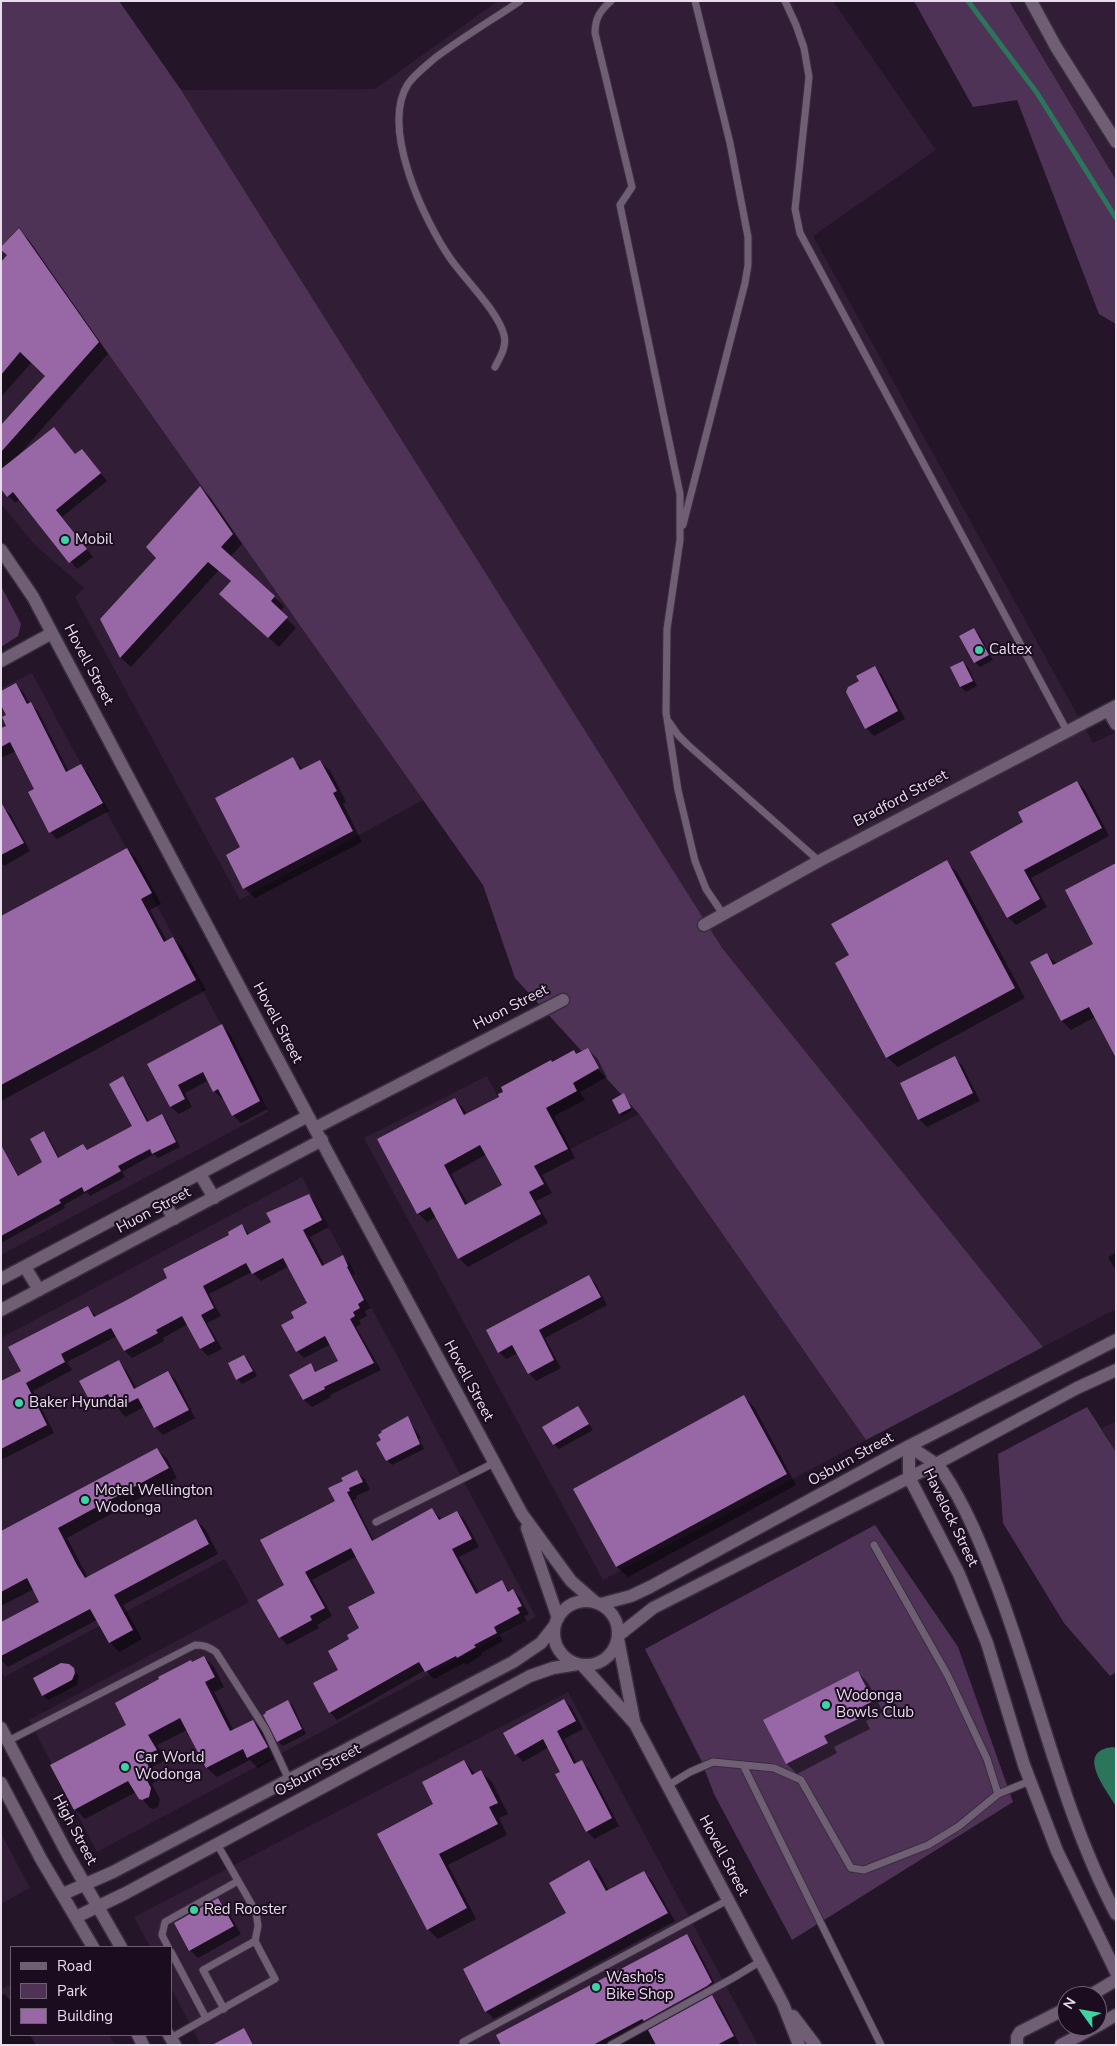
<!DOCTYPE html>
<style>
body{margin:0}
#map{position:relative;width:1117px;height:2046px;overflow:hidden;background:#241529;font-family:"Nunito Sans",sans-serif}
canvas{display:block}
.frame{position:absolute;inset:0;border:2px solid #e8ddeb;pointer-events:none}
.legend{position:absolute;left:10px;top:1946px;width:162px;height:90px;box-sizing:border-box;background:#1b0c1f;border:1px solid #6d6071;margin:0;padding:6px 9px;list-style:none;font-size:15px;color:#e8ddeb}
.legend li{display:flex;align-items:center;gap:10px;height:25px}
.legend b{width:25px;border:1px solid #6d6071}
.north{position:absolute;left:1057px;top:1986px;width:50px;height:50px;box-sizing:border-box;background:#1b0c1f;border:1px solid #6d6071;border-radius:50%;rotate:302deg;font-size:14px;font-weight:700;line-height:20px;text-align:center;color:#e8ddeb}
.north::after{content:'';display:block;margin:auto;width:18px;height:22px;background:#3ad4a5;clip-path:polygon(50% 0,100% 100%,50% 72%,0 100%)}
</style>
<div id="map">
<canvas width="1117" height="2046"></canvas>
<div class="frame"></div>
<ul class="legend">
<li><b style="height:6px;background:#705e75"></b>Road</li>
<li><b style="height:14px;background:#4f3357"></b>Park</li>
<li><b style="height:14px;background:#9768a5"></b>Building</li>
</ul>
<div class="north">N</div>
</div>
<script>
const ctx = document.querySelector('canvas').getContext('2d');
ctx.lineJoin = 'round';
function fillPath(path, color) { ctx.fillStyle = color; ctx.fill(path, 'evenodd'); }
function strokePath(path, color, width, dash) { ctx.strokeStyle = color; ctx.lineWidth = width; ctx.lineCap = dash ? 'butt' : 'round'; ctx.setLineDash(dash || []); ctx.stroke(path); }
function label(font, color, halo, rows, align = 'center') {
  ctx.font = font + ' "Nunito Sans",sans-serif'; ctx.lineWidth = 4; ctx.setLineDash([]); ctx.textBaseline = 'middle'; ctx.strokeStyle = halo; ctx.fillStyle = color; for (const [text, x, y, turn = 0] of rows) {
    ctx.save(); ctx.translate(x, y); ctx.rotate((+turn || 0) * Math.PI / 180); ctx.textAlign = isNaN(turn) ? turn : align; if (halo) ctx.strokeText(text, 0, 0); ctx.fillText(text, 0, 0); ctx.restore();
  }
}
const built = new Path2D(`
 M498,1H833L936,150L813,236L1093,743L1116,732V1309L1043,1347L722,949L181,90L375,89Z
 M1009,1H1116V180Z
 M19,227L423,800L240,900L75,597L84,588L35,545L1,504V247Z
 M32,673L268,1112L1,1255V688Z
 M487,1076L535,1167L639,1114L866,1440L603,1580L364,1138Z
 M302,1177L536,1617L97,1852L29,1720L249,1602L225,1559L4,1677L1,1671V1338Z
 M1116,1421V1452L1102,1428Z
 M568,1692L758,2045H201L171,1988V1947H150L134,1917Z
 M1,1833L30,1888L1,1904Z
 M11,1984V2035H109L115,2045H1V1989Z`);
const green = new Path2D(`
 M1,1H119L181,90L722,948L1043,1347L866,1440L639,1114L515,978L483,885L19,227L1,247Z
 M914,1H1009L1116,180V324L1099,314L1017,100L973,107Z
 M1,586L21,624L18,636L1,647Z
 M1087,1407L1116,1452V1672L1110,1676L1064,1623L1003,1523L998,1454Z
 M875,1525L958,1647L1013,1802L792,1940L714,1794L701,1760L645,1649Z`);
const water = new Path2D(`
 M1113,1747L1116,1748V1806C1105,1788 1075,1751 1113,1747Z`);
const shadow = new Path2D(`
 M19,230L29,240L108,354L18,456L61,436L76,455L82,451L107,481L62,517L93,557L77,569L20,499L15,503L1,487V427L47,376L32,362L1,397V264L9,256Z
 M200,488L210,497L242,544L230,557L284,606L280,612L296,628L279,647L231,604L232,582L219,570L131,667L121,658L102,620L158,558Z
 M974,629L979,634L993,660L980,667L975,662Z
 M963,662L968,667L977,686L966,692L961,687L952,668Z
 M874,668L882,675L905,719L874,736L866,728L860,681Z
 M16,685L23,692L30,704L38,711L69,772L81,766L88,773L109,811L57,839L50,832L36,789L16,751L1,758V730L8,726V716Z
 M293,759L304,770L320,761L331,772L346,802L343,804L362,842L255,898L244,888L242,847Z
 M1077,782L1085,790L1109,836L1031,878L1047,907L1016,925L1008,917L1025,823Z
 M1,807H3L10,814L30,851L4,866L1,862Z
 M127,849L137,860L161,904L150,910L167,941L173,938L183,949L206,990L1,1101V917Z
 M946,862L957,872L1025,998L898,1067L887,1057L850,956Z
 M1095,944V1017L1071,1030L1062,1021L1032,963L1047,955L1057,964Z
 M222,1026L230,1034L267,1109L241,1123L233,1115L224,1098L222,1099L214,1091L209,1080L185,1093L192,1107L179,1114L171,1107L149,1065Z
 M588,1049L597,1058L607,1077L580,1092L585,1100L554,1116L575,1158L542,1175L552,1193L536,1201L548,1223L468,1267L459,1258L437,1216L427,1222L418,1213L455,1099L463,1108L467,1115L501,1097L552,1063L577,1055ZM487,1154L504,1185L468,1204L451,1174Z
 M954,1058L962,1065L980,1101L927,1127L919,1119Z
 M123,1078L128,1083L149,1122L162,1116L167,1121L180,1147L158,1158L154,1154L122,1172L125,1177L90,1196L87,1192L64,1205L65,1208L1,1243V1146L19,1176L44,1163V1133L49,1138L59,1158L83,1145L88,1151L134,1127Z
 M626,1097L632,1110L622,1116L613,1100Z
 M309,1195L316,1203L329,1227L310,1237L325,1266L342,1257L350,1264L355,1274L353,1275L371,1308L365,1311L367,1316L359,1320L361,1324L356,1327L381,1370L330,1395L331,1397L312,1407L304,1400L291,1375L310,1365L318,1372L339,1361L331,1344L304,1358L297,1351L296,1319L309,1304L289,1266L261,1281L252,1272L209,1294L221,1316L207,1323L222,1349L208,1356L201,1349L188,1324L163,1338L164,1341L132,1358L125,1351L117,1336L67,1362L72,1370L33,1391L54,1433L1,1460V1383L23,1372L88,1307L97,1317L169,1278L231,1235L242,1226L250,1235L273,1223Z
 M1116,1253V1271L1108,1257Z
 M588,1276L596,1284L607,1305L545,1338L561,1368L536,1381L529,1373L518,1353L506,1359L499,1352Z
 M244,1356L249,1361L257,1376L242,1384L238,1379Z
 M119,1362L126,1370L137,1389L168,1372L176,1380L195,1418L163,1435L155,1427L144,1407L125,1417L114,1403L99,1411L92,1403L81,1382Z
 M743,1396L754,1407L796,1485L628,1577L617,1567L575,1489Z
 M578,1408L593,1430L559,1449L554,1444Z
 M408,1418L421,1438L419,1439L424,1449L392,1465L387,1460Z
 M157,1449L167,1459L177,1478L67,1538L87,1576L88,1578L196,1520L206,1530L218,1554L123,1605L142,1639L119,1652L110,1642L97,1620L8,1667L1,1660V1623L41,1602L34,1589L1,1606V1533Z
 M357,1472L365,1479L370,1490L356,1496L357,1499L353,1500L374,1541L432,1509L442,1520L457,1512L465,1520L479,1547L459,1557L479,1594L502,1582L510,1592L513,1590L520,1598L529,1614L524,1616L527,1621L500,1635L503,1641L481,1653L482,1655L466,1665L464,1663L434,1679L425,1670L337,1720L330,1712L340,1670L351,1639L361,1629L376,1593L357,1556L312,1580L332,1616L317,1625L319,1628L287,1645L280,1637L285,1586L337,1502L344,1481Z
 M204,1657L214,1667L224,1687L214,1692L234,1731L253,1721L263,1731L277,1757L258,1768L250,1760L217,1777L207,1768L187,1730L157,1745L166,1760L152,1767L159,1779L152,1784L160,1799L158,1807L153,1809L150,1808L136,1792L85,1819L75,1809L128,1725L193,1663Z
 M71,1667L79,1676L77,1685L48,1700L43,1695Z
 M858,1672L868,1683L883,1712L866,1721L870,1729L834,1747L837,1753L797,1774L787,1764Z
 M564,1700L572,1708L583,1729L564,1739L577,1764L581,1762L589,1769L619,1826L594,1839L587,1831L562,1772L549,1747L523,1762L516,1754Z
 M288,1701L293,1706L306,1734L283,1746L278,1741Z
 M464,1761L476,1775L481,1772L492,1782L508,1814L499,1818L507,1835L448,1865L476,1919L438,1939L428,1929L435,1804Z
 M589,1862L597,1869L609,1891L644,1873L652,1881L675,1921L494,2019L486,2011L568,1914Z
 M218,1900L226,1908L241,1934L198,1958L190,1950Z
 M686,1936L694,1943L718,1990L695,2003L696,2006L712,1997L720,2005L740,2045H502Z
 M4,1994L11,2001V2035H30L36,2045H1V1996Z
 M244,2030L254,2045H215Z`);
const stream = new Path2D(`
 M968,1L1037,93L1116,218`);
const building = new Path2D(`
 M19,228L99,342L1,452V425L45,376L20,352L1,375V262L7,255L1,250V247Z
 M54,427L75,454L82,449L101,473L56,510L87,549L69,563L13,492L7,497L1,489V469Z
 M200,486L233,534L221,547L275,596L271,601L288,617L268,638L219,594L231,581L208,562L120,658L100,619L156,558L146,547Z
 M974,628L989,655L974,663L959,636Z
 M963,661L973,681L960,687L950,667Z
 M875,666L898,711L865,729L846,692L848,687L859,681L856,676Z
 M16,683L27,704L31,702L66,772L81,764L103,803L49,833L28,792L34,789L10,742L1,747V728L6,726L2,717L6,715L1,705V691Z
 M293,757L300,770L320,760L337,791L333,793L353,831L243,889L226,855L240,847L215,798Z
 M1077,781L1102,828L1024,870L1040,899L1007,918L970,852L1023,822L1018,812Z
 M1,802L24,843L1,855Z
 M127,848L152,893L141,899L164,942L173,937L196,980L1,1085V916Z
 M947,860L1015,988L886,1058L835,963L849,955L831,924Z
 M1116,863V1058L1089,1007L1061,1021L1030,962L1047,953L1053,965L1093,944L1065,890Z
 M222,1024L260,1101L232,1116L218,1089L213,1092L203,1072L178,1085L185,1099L170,1107L147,1064Z
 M588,1048L599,1068L573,1083L577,1091L546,1108L568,1149L534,1166L544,1184L529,1192L541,1214L458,1259L430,1207L417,1214L377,1139L455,1098L464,1115L499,1097L498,1094L503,1092L501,1087L551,1060L552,1062L574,1050L576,1054ZM480,1145L502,1185L465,1205L444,1165Z
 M955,1056L973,1093L918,1120L900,1083Z
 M123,1076L147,1122L162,1114L176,1142L152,1154L150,1149L118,1166L121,1171L84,1192L82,1187L59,1200L61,1203L1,1236V1145L18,1176L42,1162L30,1139L44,1131L58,1158L83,1144L87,1150L132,1126L109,1084Z
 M624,1093L631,1108L619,1114L612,1100Z
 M309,1194L322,1220L303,1230L322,1266L343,1255L348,1266L347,1267L364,1300L358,1304L360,1308L353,1312L355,1316L350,1319L374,1363L324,1387L325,1389L303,1400L289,1375L311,1363L315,1372L338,1361L325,1336L296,1352L281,1325L294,1318L291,1312L307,1303L283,1258L252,1274L246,1263L203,1286L214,1308L201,1315L215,1341L200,1349L182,1316L156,1330L158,1333L124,1351L111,1328L61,1354L65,1362L26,1383L47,1425L1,1449V1381L21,1371L8,1347L88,1306L94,1317L125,1301L167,1278L163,1269L229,1235L228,1232L242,1224L247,1235L271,1222L266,1213Z
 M589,1275L601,1297L539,1330L554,1360L528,1374L512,1345L498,1353L486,1330Z
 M244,1355L253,1371L236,1380L228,1363Z
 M119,1360L134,1389L168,1371L189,1410L154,1428L138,1398L116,1409L108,1394L91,1403L79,1381Z
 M744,1395L787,1474L616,1567L573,1489Z
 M578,1406L589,1424L553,1445L542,1427Z
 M408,1416L420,1444L386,1461L376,1443L381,1440L378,1435L382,1432L381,1431Z
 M157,1448L169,1468L58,1528L77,1565L85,1578L196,1519L209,1544L114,1595L133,1630L109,1643L90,1609L1,1656V1622L39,1602L27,1578L1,1592V1531Z
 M357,1470L363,1482L349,1488L350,1491L347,1492L372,1541L432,1508L439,1520L457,1511L472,1539L452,1549L476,1594L502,1580L508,1592L513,1589L522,1606L517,1608L520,1613L494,1627L497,1633L474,1645L476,1647L457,1658L456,1656L425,1672L419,1662L329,1713L313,1683L338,1670L328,1651L349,1639L347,1635L359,1628L348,1607L375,1593L351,1548L305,1572L325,1608L310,1616L312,1620L279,1638L257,1600L284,1585L260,1540L335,1501L328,1488L343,1481L341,1478Z
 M204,1656L215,1677L205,1682L230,1731L253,1720L268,1747L247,1758L243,1749L206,1768L180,1718L148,1735L157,1750L143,1756L150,1769L143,1773L151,1788L149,1797L142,1800L139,1799L128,1781L74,1810L50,1765L126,1725L115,1703L159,1679L158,1677L191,1660L192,1662Z
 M61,1663L69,1664L74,1668L75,1673L72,1680L42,1696L33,1678Z
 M858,1671L873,1701L856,1710L860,1718L824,1736L828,1743L786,1764L763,1720Z
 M564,1699L576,1721L557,1731L574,1764L582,1760L612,1818L586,1832L555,1774L560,1772L543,1739L515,1755L503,1733Z
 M288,1700L302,1729L277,1742L263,1715L266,1713L265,1712Z
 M464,1760L472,1775L481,1770L498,1803L489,1807L498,1824L439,1854L467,1908L427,1930L377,1834L433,1804L422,1782Z
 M589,1860L606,1891L644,1871L668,1913L485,2012L463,1969L566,1913L549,1883Z
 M218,1898L234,1926L189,1951L174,1923Z
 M687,1934L712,1982L707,1986L644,2021L642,2019L593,2045H501L496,2035Z
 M712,1995L734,2036L717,2045H656L648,2030Z
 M244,2028L253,2045H212Z`);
const lane = new Path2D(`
 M611,1C600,11 595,18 595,33L632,187L620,205L680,494V540L667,629L666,712L678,790L695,861L706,889L723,914
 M785,1L796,25L804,48L809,77L795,209L800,233L1067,731
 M495,367C500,357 507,347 504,335C498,311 465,280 450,258C424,220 380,128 408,84C415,74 426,66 435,58C463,37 492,20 520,1
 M683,525L745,283L748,265V237L730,143L695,1
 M669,722L678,735L688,745L819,861
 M376,1522L494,1463
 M874,1545L948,1676L987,1759L998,1794L1030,1781
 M8,1741L195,1645C204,1645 209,1647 216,1652L266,1730L289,1780
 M743,1765L881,2045
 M667,1786L690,1772L713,1762L774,1768L801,1780L851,1868L864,1870L928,1845L959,1826L998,1794
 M217,1844L256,1912L258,1926L255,1941
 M168,1947L162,1935L165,1922L238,1881
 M171,1952L206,2018
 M171,2038L275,1979L255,1941L203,1970L224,2009
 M464,2045L463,2042L728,1900
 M611,2045L733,1978L761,1961`);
const street = new Path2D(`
 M1031,1L1056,47L1116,142
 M1,550L33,597L52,633L308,1116L522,1514L571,1581L595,1602
 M1,661L52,633
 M1108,710L1116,724
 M704,925L819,861L1116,706
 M315,1128L563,1000
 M200,1174L214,1198
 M160,1195L174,1219
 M25,1267L39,1290
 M1,1279L308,1116
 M1,1310L322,1140
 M527,1528L558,1618`);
const secondary = new Path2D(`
 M909,1446V1477L959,1574L987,1643L1024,1765L1057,1851L1116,1972
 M909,1446L936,1464L943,1472C965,1505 980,1542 994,1578C1037,1688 1061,1810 1116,1914
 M554 1633a32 32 0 1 1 64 0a32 32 0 1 1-64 0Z
 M601,1604L631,1596L650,1587L909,1446L1116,1340
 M619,1635L653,1608L936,1464L1077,1388L1116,1370
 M618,1639L634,1721
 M583,1666L635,1724L783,2004L799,2045
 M1,1728L68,1855L121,1947
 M1,1783L41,1859L93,1947
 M63,1894L113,1872L513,1662L541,1643L555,1625
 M76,1917L124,1894L530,1676L553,1668L578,1664
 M1089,1996L1116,1980
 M793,2016L815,2045
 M1097,2026L1116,2015
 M138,2035L143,2045
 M169,2035L175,2045
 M1017,2045V2037L1020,2032L1067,2008
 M1061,2045L1097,2026`);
const markers = [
 [65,540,5,"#3ad4a5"],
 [979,650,5,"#3ad4a5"],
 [19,1403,5,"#3ad4a5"],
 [85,1500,5,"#3ad4a5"],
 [826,1705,5,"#3ad4a5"],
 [125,1767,5,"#3ad4a5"],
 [194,1910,5,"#3ad4a5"],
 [596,1987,5,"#3ad4a5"]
];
const poiNames = [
 ["Mobil",75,540],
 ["Caltex",989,650],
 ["Baker Hyundai",29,1403],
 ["Motel Wellington",95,1491],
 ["Wodonga",95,1508],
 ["Wodonga",836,1696],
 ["Bowls Club",836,1713],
 ["Car World",135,1758],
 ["Wodonga",135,1775],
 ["Red Rooster",204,1910],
 ["Washo's",606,1978],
 ["Bike Shop",606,1995]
];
const streetNames = [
 ["Hovell Street",88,665,62],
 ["Bradford Street",901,799,-28],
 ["Huon Street",511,1008,-27],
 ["Hovell Street",277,1023,62],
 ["Huon Street",154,1211,-28],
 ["Hovell Street",468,1381,62],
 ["Osburn Street",851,1460,-29],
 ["Havelock Street",950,1518,64],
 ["Osburn Street",318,1771,-28],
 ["High Street",74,1830,62],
 ["Hovell Street",723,1856,62]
];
fillPath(built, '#311d36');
fillPath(green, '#4f3357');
fillPath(water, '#2a755b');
fillPath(shadow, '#0007');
strokePath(stream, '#2a755b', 5);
fillPath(building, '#9768a5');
strokePath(lane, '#392e3d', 9);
strokePath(street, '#392e3d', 15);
strokePath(secondary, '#392e3d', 15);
strokePath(lane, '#705e75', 7);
strokePath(street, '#705e75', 12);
strokePath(secondary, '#705e75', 12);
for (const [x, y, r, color] of markers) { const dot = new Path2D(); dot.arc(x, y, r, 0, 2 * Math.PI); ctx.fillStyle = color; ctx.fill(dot); strokePath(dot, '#1b0c1f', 2); }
label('15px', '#e8ddeb', '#1b0c1f', poiNames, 'left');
label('15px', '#e8ddeb', '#1b0c1f', streetNames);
</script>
